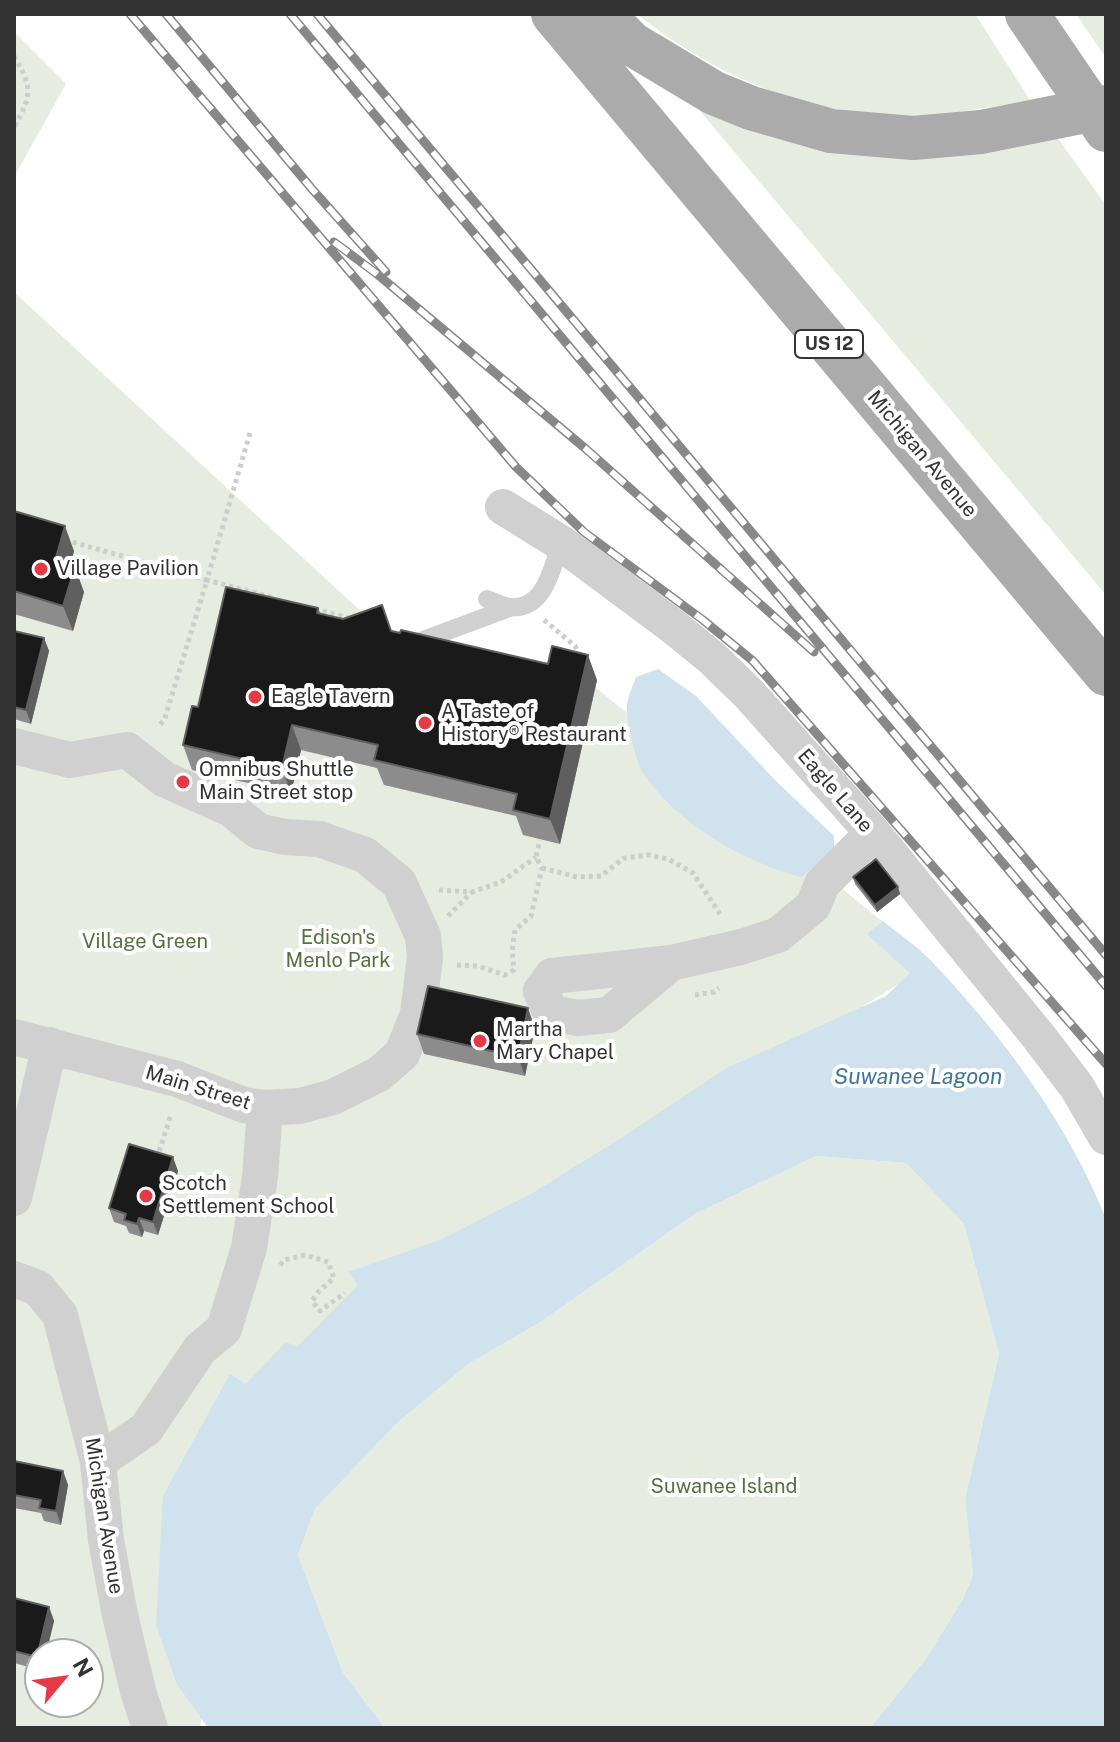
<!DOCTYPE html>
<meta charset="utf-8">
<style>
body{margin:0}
#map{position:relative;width:1120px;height:1742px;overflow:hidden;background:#fff;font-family:"Public Sans",sans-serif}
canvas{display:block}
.frame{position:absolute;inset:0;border:16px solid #333;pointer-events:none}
.north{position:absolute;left:24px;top:1638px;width:80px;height:80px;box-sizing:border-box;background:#fff;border:2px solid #adadad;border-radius:50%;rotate:61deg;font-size:22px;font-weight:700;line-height:32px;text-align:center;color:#333}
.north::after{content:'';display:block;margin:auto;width:28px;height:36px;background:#e63946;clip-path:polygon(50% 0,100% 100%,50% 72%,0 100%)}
</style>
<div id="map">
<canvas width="1120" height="1742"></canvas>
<div class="frame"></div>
<div class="north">N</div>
</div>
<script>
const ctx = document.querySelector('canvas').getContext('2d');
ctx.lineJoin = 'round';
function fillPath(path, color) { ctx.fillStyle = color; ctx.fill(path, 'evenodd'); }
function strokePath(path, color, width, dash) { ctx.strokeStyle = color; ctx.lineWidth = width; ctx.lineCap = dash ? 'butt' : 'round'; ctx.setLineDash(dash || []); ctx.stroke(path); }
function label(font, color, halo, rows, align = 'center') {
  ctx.font = font + ' "Public Sans",sans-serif'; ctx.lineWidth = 8; ctx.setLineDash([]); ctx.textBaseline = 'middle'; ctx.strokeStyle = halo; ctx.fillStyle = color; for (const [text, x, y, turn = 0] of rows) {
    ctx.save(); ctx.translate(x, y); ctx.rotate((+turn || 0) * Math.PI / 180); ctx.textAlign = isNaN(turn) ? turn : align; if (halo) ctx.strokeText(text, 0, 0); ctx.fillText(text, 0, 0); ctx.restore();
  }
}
const green = new Path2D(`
 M637,14H975L1030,100C988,108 945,116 902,116C806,115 711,74 637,14Z
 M1076,14H1106V58Z
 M14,32L66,84L14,177Z
 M690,99L1056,136L1106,205V595Z
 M14,292L377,626L583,677L933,963L246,1385L200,1728H14ZM40,1654H88V1702H40Z
 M816,1156L906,1163L964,1224L999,1354L965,1499L973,1573L962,1601L925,1660L870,1728H385L343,1673L298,1555L315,1509L397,1423L468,1364L539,1323L695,1214Z`);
const water = new Path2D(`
 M658,669L696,696L775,780L834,836V851L801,877C743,862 678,824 643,773C636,762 626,720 627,707C627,697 633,686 636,677Z
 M883,921C900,935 920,948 935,965C1004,1038 1069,1125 1106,1219V1728H870L925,1660L962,1601L973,1574L965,1499L999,1354L964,1224L906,1163L816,1156L695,1214L539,1323L468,1364L397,1423L315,1509L298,1555L343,1673L385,1728H208L177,1684L156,1625L163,1496L230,1374L246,1384L286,1342L297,1347L358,1285L348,1272L440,1240L531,1194L626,1135L727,1068L886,996L910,973L867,934Z`);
const path = new Path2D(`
 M14,56C33,88 32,96 14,127
 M250,433L207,580L271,597
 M65,540L207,580L164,721L158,726
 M315,609L352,619
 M544,620L575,646L581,658
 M542,868L577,877L601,876L624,858L649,855L668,859L693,873L722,917
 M439,890L472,892L501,882L536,857
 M448,916L472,892
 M457,965L477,966L505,975L514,970L512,951L515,930L531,916L542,868L536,857L540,840
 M695,995L714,992L719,988
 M157,1159L171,1114
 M280,1265L284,1260L305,1255L328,1262L334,1278L319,1291L312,1301L320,1311L345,1293`);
const lane = new Path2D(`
 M487,599C494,602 503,606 511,607C545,610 552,567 561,543
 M410,645L512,607`);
const street = new Path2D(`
 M503,507L561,543L674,627L712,658L749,694L873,833L1039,1037L1077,1087L1106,1137
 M14,746L70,760L127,750L164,779L231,809L258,831L285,837L319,839L365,855L399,883L423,936L425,957L418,1014L402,1054L379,1074L333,1097L300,1106L265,1108L244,1105L177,1079L14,1037
 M671,963L609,1015L578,1018L551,1013L541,991L552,976L671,963L741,947L778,935L813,906L822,884L873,833
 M14,1198L50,1045
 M14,1279L38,1288L60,1315L98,1462L106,1540L120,1615L138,1691L150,1728
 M98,1462L146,1429L200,1349L224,1329L249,1248L260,1177L265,1108`);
const primary = new Path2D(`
 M553,14L1106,674
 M602,14L632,44L714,93L751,108L831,131L913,138L981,132L1106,107
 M1027,14L1106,130`);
const rail = new Path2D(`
 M130,14L516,467L584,532L703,620L753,661L1106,1064
 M166,14L312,189L386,272
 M290,14L1106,986
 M317,14L1106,955
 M334,242L377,274L586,449L814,652`);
const wall = new Path2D(`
 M14,511L74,551L70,566L84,592L73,631L14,614Z
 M318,608L321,614L597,680L560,844L523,835L516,816L384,785L377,768L301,750L291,793L192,770L183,745L198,707Z
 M14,631L44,638L49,651L31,724L14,719Z
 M853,877L898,887L900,894L877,912L855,884Z
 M535,1028L525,1076L424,1054L417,1034Z
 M178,1171L158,1235L144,1231L142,1237L129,1233L126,1226L114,1222L109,1208Z
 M14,1461L63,1471L68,1485L61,1525L44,1521L41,1513L14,1508Z
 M14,1598L49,1607L54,1621L46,1654H40V1670L14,1663Z`);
const shadedWall = new Path2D(`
 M65,526L74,551L64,587L55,561Z
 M75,567L84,592L73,631L63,606Z
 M44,638L49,651L31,724L26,710Z
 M588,655L597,680L560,844L550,819Z
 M292,725L301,750L291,793L282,768Z
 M898,887L900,894L877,912L875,905Z
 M528,1008L535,1028L525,1076L518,1057Z
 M173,1157L178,1171L158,1235L153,1222Z
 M139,1218L144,1231L142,1237L137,1224Z
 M63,1471L68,1485L61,1525L56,1511Z
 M49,1607L54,1621L46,1654H40V1665L37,1657Z`);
const building = new Path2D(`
 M14,511L65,526L55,561L75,567L63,606L14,591Z
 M226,587L318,608L317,613L343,619L382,605L391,631L400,633L401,630L548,664L552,646L588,655L550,819L513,810L517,794L374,760L378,745L292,725L282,768L183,745L192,706L198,707Z
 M14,631L44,638L26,710L14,707Z
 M876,859L898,887L875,905L853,877Z
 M428,986L528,1008L518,1057L417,1034Z
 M129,1144L173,1157L153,1222L139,1218L137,1224L124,1220L126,1214L109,1208Z
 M14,1461L63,1471L56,1511L39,1508L41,1500L14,1495Z
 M14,1598L49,1607L37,1657L14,1651Z`);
const markers = [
 [41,569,8,"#e63946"],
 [255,697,8,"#e63946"],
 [425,723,8,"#e63946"],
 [183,782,8,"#e63946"],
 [480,1041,8,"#e63946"],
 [146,1196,8,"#e63946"]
];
const shields = [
 [829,344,68]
];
const shieldNames = [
 ["US 12",829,344]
];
const streetNames = [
 ["Michigan Avenue",922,454,50],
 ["Eagle Lane",835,791,49],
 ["Main Street",198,1088,17],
 ["Michigan Avenue",104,1516,81]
];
const poiNames = [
 ["Village Pavilion",57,569],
 ["Eagle Tavern",271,697],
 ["A Taste of",441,712],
 ["History® Restaurant",441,735],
 ["Omnibus Shuttle",199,770],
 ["Main Street stop",199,793],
 ["Martha",496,1030],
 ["Mary Chapel",496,1053],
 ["Scotch",162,1184],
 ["Settlement School",162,1207]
];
const parkNames = [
 ["Edison's",338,938],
 ["Menlo Park",338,961],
 ["Village Green",145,942],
 ["Suwanee Island",724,1487]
];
const waterNames = [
 ["Suwanee Lagoon",918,1077]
];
fillPath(green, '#e6ecdf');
fillPath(water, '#cfe2ee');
strokePath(path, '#cdcdcd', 5, [4, 4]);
strokePath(lane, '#d0d0d0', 18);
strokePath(street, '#d0d0d0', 36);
strokePath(primary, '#ababab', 44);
strokePath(rail, '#888', 9);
strokePath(rail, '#fff', 6, [18]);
fillPath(wall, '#8c8c8c');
fillPath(shadedWall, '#5f5f5f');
fillPath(building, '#1a1a1a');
strokePath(building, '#5f5f5f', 2);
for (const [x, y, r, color] of markers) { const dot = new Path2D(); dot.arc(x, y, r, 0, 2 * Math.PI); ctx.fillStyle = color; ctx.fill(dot); strokePath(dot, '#fff', 3); }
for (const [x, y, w] of shields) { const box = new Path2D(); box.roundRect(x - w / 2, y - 14, w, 28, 6); ctx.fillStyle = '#fff'; ctx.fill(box); strokePath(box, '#333', 2); }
label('bold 18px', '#333', null, shieldNames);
label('20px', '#333', '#fff', streetNames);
label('20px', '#333', '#fff', poiNames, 'left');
label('20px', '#56703f', '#fff', parkNames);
label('italic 22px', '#3f7597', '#fff', waterNames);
</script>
